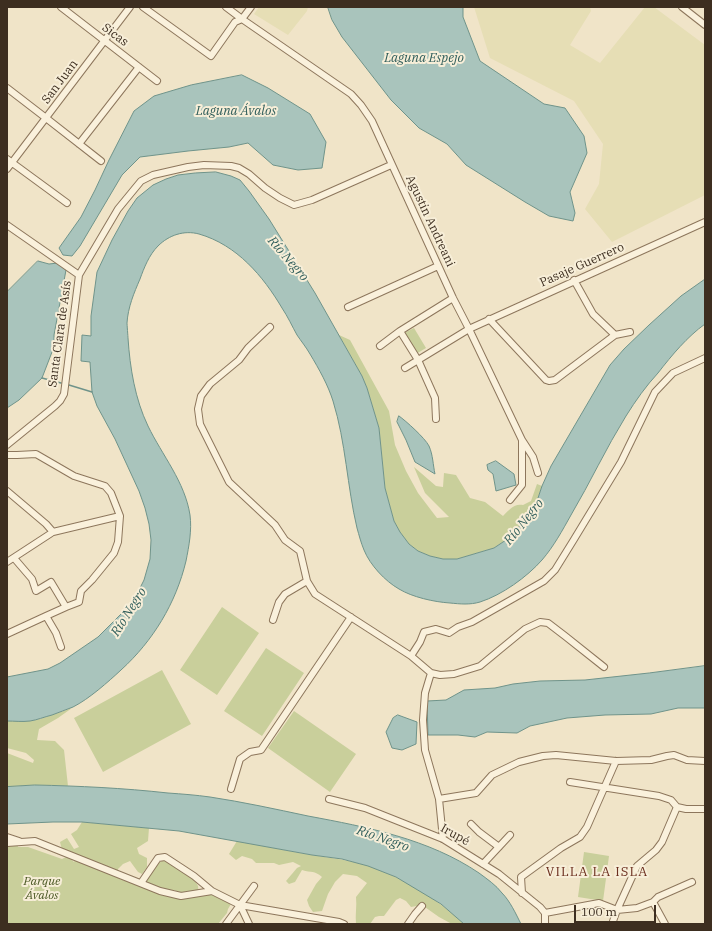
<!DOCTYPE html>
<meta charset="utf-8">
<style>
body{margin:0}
#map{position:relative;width:712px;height:931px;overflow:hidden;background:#f0e4c8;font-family:"IBM Plex Serif",serif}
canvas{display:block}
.frame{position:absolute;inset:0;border:8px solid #3d2e20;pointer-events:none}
.scale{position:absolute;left:574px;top:905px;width:82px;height:18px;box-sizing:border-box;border:2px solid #3d2e20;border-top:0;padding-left:5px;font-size:12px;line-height:14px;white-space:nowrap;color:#3d2e20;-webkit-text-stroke:3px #f7eed8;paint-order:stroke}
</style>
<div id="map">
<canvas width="712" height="931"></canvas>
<div class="frame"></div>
<div class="scale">100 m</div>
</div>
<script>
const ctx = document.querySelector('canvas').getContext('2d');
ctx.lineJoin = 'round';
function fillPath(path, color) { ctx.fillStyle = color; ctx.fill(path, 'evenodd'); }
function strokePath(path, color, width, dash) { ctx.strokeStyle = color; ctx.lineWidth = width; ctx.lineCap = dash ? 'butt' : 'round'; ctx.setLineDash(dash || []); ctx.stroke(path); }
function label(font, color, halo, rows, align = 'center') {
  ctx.font = font + ' "IBM Plex Serif",serif'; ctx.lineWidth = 4; ctx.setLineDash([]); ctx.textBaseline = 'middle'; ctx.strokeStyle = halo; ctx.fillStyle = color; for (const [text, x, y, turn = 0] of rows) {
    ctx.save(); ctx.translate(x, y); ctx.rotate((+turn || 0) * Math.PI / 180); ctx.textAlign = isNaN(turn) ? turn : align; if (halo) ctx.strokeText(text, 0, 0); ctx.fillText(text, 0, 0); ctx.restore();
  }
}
const farmland = new Path2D(`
 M259,7H308L307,11L288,35L254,14Z
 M474,7H590L591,11L570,45L600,63L645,7H654L705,45V195L612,242L585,209L599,184L603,144L574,101L490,58Z`);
const green = new Path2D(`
 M414,328L426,348L416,354L404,333Z
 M339,335L350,340L389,411L395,445L406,471L418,493L437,518L449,517L425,493L414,467L436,486L443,487L444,473L456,475L470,498L485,502L503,516C509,510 514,503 523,505L531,501L537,484L542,486L535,507L526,519L506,540L494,548L457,559H443L430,556L418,551L409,544L400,532L394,521L385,488L379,428L367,388L362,376Z
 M222,607L259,633L217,695L180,670Z
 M266,648L304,673L262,736L224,711Z
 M162,670L191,724L103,772L74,718Z
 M72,708L58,718L39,729L37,740L55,741L64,750L68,786L35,785L7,787V753L33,763L34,760L26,753L7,748V721H29L40,719Z
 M294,711L356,754L330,792L268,748Z
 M82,822L149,828L148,841L137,848L139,854L147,858V867L142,874L138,872L130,861L123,864L118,869L120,879L125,881L128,880L131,883L171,897L179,898L175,890C162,890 157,890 146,882C150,873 154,864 164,860L193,877L198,886L199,896L211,893L231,904L228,909L227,913L218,924H7V845H18V847H28L62,859L68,856L74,862L76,858L62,850L60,842L67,838L74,849L79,847L71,834L77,830Z
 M237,841C262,845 287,851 312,855C331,858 350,860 369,866C403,878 438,899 464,924H450V923L439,917L422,905L411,907L406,901L400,898L396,900L384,916H379L375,917L370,924H356C355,915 357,906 356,897L367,883L357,876L343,874L335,882L328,894L322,911L313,912L309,906L307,900L316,884L322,877C314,870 312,873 302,870L295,882L289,884L286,881L297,868L301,866L293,862L279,865L274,863H256L252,859L242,856L236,860L229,854Z
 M584,852L609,856L603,901L578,897Z`);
const water = new Path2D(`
 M328,7H463V17L480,61L544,104L565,108L584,136L587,153L570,192L575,213L573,221L549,216L525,202L466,165L447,144L419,128L391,100L342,37L332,20Z
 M242,75L268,88L310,114L326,142L322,168L298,170L273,165L248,143L229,147L188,151L140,157L122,175L80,246L72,256L63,255L59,248L81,217L95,190L109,160L134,111L154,96L191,85Z
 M216,172L231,176L240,180L249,191L269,219L315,293L362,376L367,388L379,428L385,488L394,521L400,532L409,544L418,551L430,556L443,559H457L494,548L506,540L515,531L526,519L535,507L542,486L551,466L610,365L624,349L649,325L681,296L705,279V324C687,337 672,355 658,373C646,386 636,400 626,416C606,448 590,483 571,515C562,531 554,546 542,560C527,577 502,595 480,602C470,605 460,604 450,603C434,602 412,597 399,589C385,581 370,565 364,550C361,543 359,535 357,528C347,486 346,443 333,401C328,385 319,369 310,354C306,347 301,341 297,335C292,326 288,317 282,308C263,276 237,245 199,234C184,230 169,235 158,246C149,255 144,268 140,279C134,293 128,307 127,323C127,324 128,337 128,338C130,368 135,399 148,426C162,455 185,482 190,515C192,530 189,546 186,561C176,603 153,641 121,670C108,682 89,699 73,707C66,710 59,712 52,715C44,717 37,720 30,721C22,722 14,721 7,721V677L48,669L60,663L98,637L129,606L137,594L144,580L150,559L151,540L149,524L145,508L139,491L115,439L97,406L92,392L90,362L81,361L82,335L91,336V316L97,272L112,240L128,211L137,198L153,185L166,179L178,175L195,173Z
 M38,261L49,264L58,263L66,270L54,335V350L52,352L42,378L19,400L7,408V292Z
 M399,416C406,421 425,438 429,446C433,455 433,465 435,474L415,462L406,440L397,422Z
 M496,461L514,474L516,485L496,491L493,474L488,470L487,465Z
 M705,666V708H678L651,714L605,715L567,718L530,726L517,733L487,732L475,737L458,735H428L427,701L446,700L464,690L495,688L513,684L540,681L585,680L649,673Z
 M398,715L417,722L416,744L402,750L392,748L386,732L393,718Z
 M35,785C79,786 123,788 168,793C182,794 196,795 210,797C243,802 275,809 308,816C367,827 429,839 479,873C487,879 496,885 502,893C510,901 516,914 521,924H464L441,904L396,877L368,866L342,859L312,855L179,831L82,822H53L7,824V787Z`);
const stream = new Path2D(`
 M42,378L61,383
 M69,385L92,392`);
const street = new Path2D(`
 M61,7L157,81
 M143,7L211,56L235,22L242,19L251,7
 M226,7L242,19L351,94L361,105L372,121L453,298L469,329L522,440V485L510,500
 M682,7L705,25
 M7,88L46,118L101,161
 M79,144L139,67
 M7,159L67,203
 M7,169L130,7
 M7,225L79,275
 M574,280L593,314L615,335
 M348,307L438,266
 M489,319L546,380L549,381L555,380L615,335L630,332
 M270,327L248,348L239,360L210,384L201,396L198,409L200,424L229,482L275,525L285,540L300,551L307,581L315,594L411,656L431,673L425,693L423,720L425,750L439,799L443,839
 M400,331L418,360L435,398L436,419
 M380,346L400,331L453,298
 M405,368L469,329L705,222
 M522,440L533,457L538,473
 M7,445L55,406L60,401L64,394L79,275L118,209L141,181L153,175L188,167L204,165L231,166L239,168L249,174L265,188L280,198L294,205L312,200L391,165
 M7,455H17L36,454L74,476L105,486L111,493L120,516L118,542L114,553L92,580L81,591L79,602L66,607L46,616L56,633L61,647
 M7,491L46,524L53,532
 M14,558L32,579L36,591L51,582L66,607
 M7,562L53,532L120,516
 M273,620L279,602L285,594L307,581
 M7,634L46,616
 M411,656L420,642L424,632L436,629L449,633L458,627L472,622L544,581L555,570L573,541L621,462L655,392L673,373L705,358
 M431,673L440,675L454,674L480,666L525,629L540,622L548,623L565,636L604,667
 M570,782L659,796L671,800L677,807L686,809H705
 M231,789L240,759L250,752L261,750L351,617
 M329,799L365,808L443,839L499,874L540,907L545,913V924
 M439,799L476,793L492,775L519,762L543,756L556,755L616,761L651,760L667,756L674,755L687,760L705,761
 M471,824L479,832L499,847
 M7,837L19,841
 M7,843L35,841L160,891L181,896L212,891L240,905L339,922L344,924
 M483,864L510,835
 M141,883L158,858L165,857L194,876L212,891
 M522,893L521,877L561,848L580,837L587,827L616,761
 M653,902L665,924
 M240,905L249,924
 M545,913L599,903L617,910L637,908L653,902L658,897L692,882
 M226,924L254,886
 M408,924L415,914L422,906
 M612,924L617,910L637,866L656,850L662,842L677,807`);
const streetNames = [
 ["Sicas",115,35,37],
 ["San Juan",60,82,-53],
 ["Agustín Andreani",430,221,65],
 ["Pasaje Guerrero",582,265,-24],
 ["Santa Clara de Asís",60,334,-82],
 ["Irupé",455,835,29]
];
const parkNames = [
 ["Parque",42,882],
 ["Ávalos",42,896]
];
const waterNames = [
 ["Laguna Espejo",424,58],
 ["Laguna Ávalos",236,111],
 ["Río Negro",288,259,49],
 ["Río Negro",524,522,-51],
 ["Río Negro",129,612,-58],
 ["Río Negro",383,839,19]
];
const neighbourhoodNames = [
 ["VILLA LA ISLA",597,872]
];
fillPath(farmland, '#e6deb5');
fillPath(green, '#c9cf9b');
fillPath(water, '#a9c4bc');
strokePath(water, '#6f938a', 1);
strokePath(stream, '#6f938a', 1.5);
strokePath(street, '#8d765c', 8);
strokePath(street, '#faf1dc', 6);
label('12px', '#3d2e20', '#f7eed8', streetNames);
label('italic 12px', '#4d5a26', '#f7eed8', parkNames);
label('italic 13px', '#2f5d5a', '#f7eed8', waterNames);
ctx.letterSpacing = '1px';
label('13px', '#6b2e1e', '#f7eed8', neighbourhoodNames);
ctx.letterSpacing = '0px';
</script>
